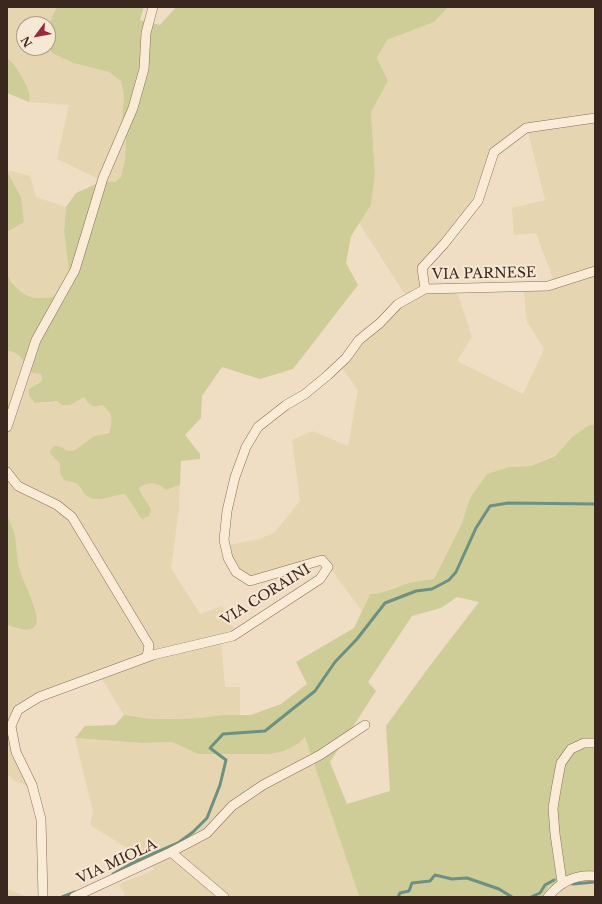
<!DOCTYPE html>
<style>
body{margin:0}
#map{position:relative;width:602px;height:904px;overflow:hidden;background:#efddc4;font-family:"Libre Baskerville",serif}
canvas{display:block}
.frame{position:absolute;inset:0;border:8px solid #3a281e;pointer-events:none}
.north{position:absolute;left:16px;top:16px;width:40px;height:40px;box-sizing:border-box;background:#f7e8d4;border:1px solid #ab9b8b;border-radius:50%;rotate:238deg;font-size:11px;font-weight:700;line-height:16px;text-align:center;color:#3a281e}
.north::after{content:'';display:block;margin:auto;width:14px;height:18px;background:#9b2838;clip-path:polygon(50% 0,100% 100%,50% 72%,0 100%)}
</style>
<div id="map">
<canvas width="602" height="904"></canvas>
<div class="frame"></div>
<div class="north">N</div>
</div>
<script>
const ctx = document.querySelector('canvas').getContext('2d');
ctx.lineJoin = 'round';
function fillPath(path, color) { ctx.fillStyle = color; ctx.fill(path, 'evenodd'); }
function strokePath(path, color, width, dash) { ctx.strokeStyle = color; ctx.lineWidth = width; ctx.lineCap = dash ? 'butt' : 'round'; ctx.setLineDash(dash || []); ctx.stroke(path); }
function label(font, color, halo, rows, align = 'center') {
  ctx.font = font + ' "Libre Baskerville",serif'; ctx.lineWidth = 4; ctx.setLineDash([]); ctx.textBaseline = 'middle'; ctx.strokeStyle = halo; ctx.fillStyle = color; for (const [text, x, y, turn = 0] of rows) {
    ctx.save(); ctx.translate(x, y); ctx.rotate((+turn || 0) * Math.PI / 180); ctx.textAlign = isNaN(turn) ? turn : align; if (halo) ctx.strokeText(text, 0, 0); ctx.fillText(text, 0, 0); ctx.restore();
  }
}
const farmland = new Path2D(`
 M7,7H57L48,29V24H24V48H48V39L53,53L73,63L109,72L121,81L124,96L122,122L126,139L125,160L121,177L115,182L103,181L57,159L69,105L29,102L30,93L10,59L7,58Z
 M448,7H595V425H588L572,437L555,455L531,466L509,467L470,498L461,525L434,579L410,583L394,587L376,595L370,594L362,611L332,571H326L323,564L258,577L237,573L225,546L259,539L274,533L300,501L292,440L312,431L348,446L358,390L337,361L406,296L359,223L371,205L375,174L371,112L388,81L377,58L387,40L434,22ZM528,132L545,200L512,208L514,235L536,233L554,281L523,285L527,322L544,349L523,394L457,361L472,337L456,289L425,288L419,283L420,262L464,219L487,162L504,146Z
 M7,170L30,176L36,197L66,207L64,231L70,280L59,296L46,299L27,296L19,291L7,275V232L24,221L21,197Z
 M7,351L13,352L20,355L33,373L41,374L42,381L35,384L42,401L49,403L84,397L88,403L102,405L108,409L111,418V426L109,432L94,436L75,450L68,451L61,447L49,452L60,464V473L71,483L78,484L81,491L95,500L124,494L130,499L136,513L151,509L142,495L139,488L145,484L153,482L160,485L166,490L180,485L179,508L171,568L200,614L222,606L235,631L221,639L225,687H240V715H221L200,718L151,719L124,715L99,674L28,705L15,720L11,732L33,788L14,781L7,774V625L20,630L36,609L27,589L19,568L13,528L7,516Z
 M305,737L359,896L123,897L125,894L119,884L154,870L150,862L90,825L93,811L75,738L142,743L172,742L198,754H270L299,743Z
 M570,881H595V897H544L547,891L548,886Z
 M7,889L28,897H7Z`);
const green = new Path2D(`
 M57,7H144L140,20L160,25L176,7H448L434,22L387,40L377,58L388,81L371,112L375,174L371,205L351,236L346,263L358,285L293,369L260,379L222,367L202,396L201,418L185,435L200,454V459L181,461L180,485L166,490C157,482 149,481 139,488L142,495L151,509L149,516L142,519C135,511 132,501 124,494C104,497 90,508 78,484L64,480L60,473V464L49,452L54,446L61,447L68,451L75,450L94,436L109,433C113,421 113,412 102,405L94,407L88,403L84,397L70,405H62L57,401C49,403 43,401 35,403L29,396V389L42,381L41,374L33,373L26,369C23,358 19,352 7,351V275C21,298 33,301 59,296L70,280L64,231L66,207L76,193L103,181L115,182L121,177L125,160L126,139L122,122L124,96L121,81L109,72L73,63L52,53C46,33 47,26 57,7Z
 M7,58C14,61 27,85 29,92C30,95 30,99 29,102L7,93Z
 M7,171L21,197L24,222L7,232Z
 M589,425H595V881H570L548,886L547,891L544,897H357L359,896L305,737L299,743L284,751L270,754H198L172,742L142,743L75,738L85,726L115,725L124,715L151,719H174L200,718L221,715H251L281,704L307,684L296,662L354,628L370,594C381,595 397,586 409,583C417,581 426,580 434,579L461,525L470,498L487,474L509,467L531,466L555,456L572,437ZM457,597L479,602L429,667L386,726L390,791L347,804L330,762L376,691L368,682L412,616L441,608Z
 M7,516C9,519 11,523 12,527C17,538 16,554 19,567C24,589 63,646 7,625Z`);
const stream = new Path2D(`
 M113,874L134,862L178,843L193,832L207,818L220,785L226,760L210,748L223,734L265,731L315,691L335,662L357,639L385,603L416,591L432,589L449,580L456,572L476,528L490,506L508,503L595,504
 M573,884L595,882
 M62,897L75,892
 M398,897L400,893L409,891L412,883L430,881L435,875L452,879L467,878L499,889L512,897
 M531,897L540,893L545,885L554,880`);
const minor = new Path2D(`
 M595,118L526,128L494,152L478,201L444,244L422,268L425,289L548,286L595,271
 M7,427L36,340L75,270L103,178L133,108L144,69L146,33L153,7
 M7,472L18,486L57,505L72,517L149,645L147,657
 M171,852L224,897
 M562,882L555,834L553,808L557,784L561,763L571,749L584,743H595
 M43,897L41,819L32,785L16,752L11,726L18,710L39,697L153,655L233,636L320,579L328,567L322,560L250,581L236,572L228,558L224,540L227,511L235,477L246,447L258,427L286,405L305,394L328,375L346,358L359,340L380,323L398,304L425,289
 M74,897L171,852L207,833L232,806L263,785L320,755L365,725
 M548,897C560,882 575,874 595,876`);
const streetNames = [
 ["VIA PARNESE",484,274,-1],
 ["VIA CORAINI",266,595,-32],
 ["VIA MIOLA",117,862,-25]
];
fillPath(farmland, '#e5d6b1');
fillPath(green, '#cecd97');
strokePath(stream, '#6c9183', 3);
strokePath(minor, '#8b6d5a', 10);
strokePath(minor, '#faebd7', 9);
label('14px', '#3a281e', '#f7e8d4', streetNames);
</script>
